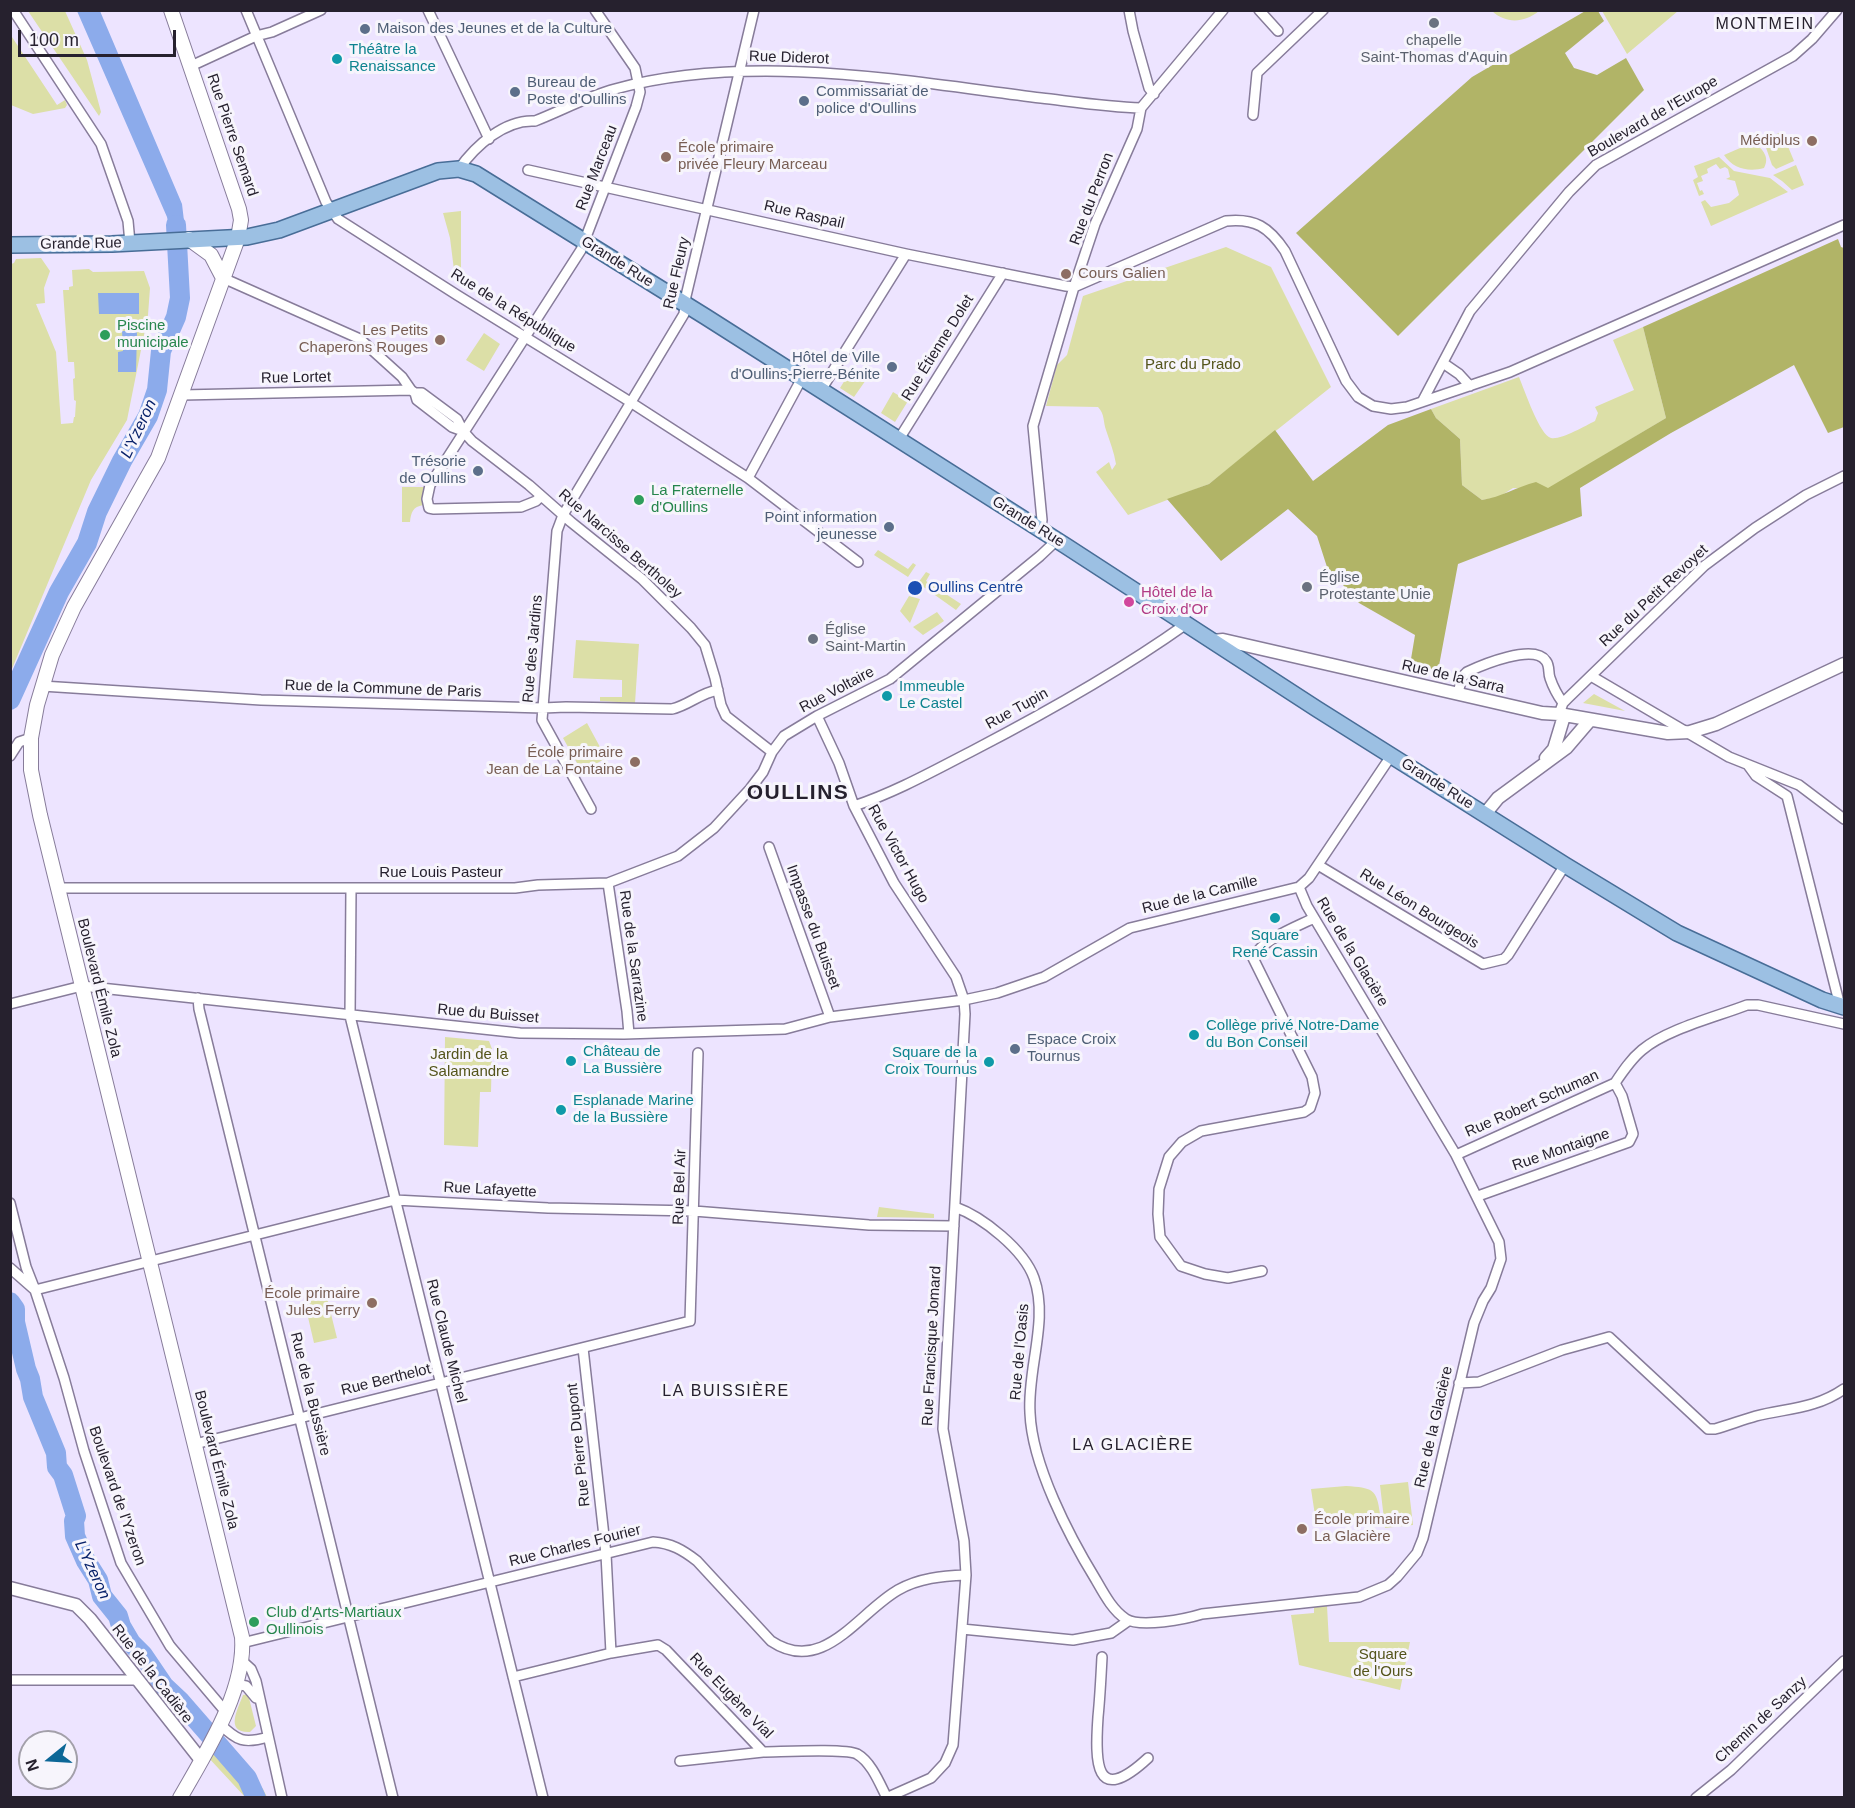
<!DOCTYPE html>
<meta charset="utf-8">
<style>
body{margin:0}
#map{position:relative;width:1855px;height:1808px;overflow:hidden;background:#ede4ff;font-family:Arial,sans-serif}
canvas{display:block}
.frame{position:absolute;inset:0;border:12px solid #26212e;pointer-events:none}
.north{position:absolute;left:18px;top:1730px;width:60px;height:60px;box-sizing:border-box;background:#f7f5fc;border:2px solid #a3a0aa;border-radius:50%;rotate:252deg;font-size:16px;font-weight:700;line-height:24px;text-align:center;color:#26212e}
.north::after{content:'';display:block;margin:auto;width:21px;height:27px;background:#0c6797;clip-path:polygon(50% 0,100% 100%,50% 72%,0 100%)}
.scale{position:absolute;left:18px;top:30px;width:158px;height:27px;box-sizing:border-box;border:3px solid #26212e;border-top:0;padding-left:8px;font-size:18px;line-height:21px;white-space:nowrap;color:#26212e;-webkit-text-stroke:4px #f7f5fc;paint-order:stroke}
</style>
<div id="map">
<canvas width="1855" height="1808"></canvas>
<div class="frame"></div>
<div class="north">N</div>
<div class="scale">100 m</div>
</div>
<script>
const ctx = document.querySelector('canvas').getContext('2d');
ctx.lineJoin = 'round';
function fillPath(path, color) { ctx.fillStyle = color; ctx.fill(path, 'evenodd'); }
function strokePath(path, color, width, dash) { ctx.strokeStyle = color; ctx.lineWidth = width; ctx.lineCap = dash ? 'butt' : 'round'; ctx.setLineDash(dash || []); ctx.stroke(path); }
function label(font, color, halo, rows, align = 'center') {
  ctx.font = font + ' Arial,sans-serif'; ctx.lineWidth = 6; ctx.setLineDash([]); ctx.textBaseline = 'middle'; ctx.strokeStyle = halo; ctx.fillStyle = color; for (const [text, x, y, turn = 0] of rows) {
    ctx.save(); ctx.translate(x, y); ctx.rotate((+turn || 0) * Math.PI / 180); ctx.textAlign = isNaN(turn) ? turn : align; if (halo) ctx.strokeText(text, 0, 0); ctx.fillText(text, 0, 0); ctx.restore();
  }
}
const green = new Path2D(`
 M28,11H65L87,60L101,112L99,116Z
 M1492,11H1539C1524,23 1506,24 1492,11Z
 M1602,11H1678L1627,54Z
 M10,34L57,105L65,100L67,105L65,108L33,114L11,105Z
 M1782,132L1794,161L1776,169L1772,165L1763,139Z
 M1754,142C1763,150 1770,157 1764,168C1749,172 1733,169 1724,155Z
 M1719,157L1734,171L1770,178L1788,192L1711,226L1701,202L1705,200L1711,207L1729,203L1739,195L1735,181L1726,179L1730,177L1728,169L1725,167L1720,169L1716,164L1707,169L1708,173L1701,176L1703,181L1697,183L1700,191L1702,190L1704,194L1699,196L1693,180L1698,177L1694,166Z
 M1796,165L1804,185L1792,190L1782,181L1773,175Z
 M461,211V270L455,278L450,238L443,213Z
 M1226,247L1271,267L1331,387L1209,484L1128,515L1096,472L1109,462L1112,470L1116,464C1114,452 1110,442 1106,430C1103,422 1105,414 1098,407L1046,406L1057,365L1067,355L1083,296Z
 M41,258L50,271L44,288L45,303L36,304L56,352L61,424L73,423L74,417H75L76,401L74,400L73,379L75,378L74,362H68L63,290H69V287L73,286L72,270L89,269L93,272L144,271L150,288L148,315L127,420L91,480L11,671V264L14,263L16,259Z
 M1643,327L1666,418L1548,489L1513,488L1499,497L1482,500L1462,485L1460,439L1436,418L1431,409L1519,377C1524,389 1540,436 1551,438C1561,440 1585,426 1595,421L1598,413L1595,407L1634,390L1613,340Z
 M484,333L500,344L484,371L466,360Z
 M853,367L868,377L854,397L840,388Z
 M893,392L908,401L895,422L881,413Z
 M402,487H424L423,505C413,507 411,512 410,522H402Z
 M878,550L908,569L913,563L916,565L908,577L874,555Z
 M926,572L930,574L926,581L961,604L956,610L918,583Z
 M909,596L920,599L910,623L900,611Z
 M937,612L944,621L923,635L913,627Z
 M576,640L639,644L635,703L600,701V697H622V680L573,678Z
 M1594,694L1625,711L1583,703Z
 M587,723L606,758L582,772L563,738Z
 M445,1037L489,1041L492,1049L491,1092H480L478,1147L444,1145Z
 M879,1207L934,1214V1218L877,1217Z
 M326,1294L337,1338L314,1343L304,1300Z
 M1408,1482L1413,1525L1385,1528L1380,1485Z
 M1346,1486C1372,1488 1377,1488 1380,1514L1316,1522L1311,1489Z
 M1327,1606L1329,1642H1410L1400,1690L1299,1665L1291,1615L1314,1613V1607Z
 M248,1694L256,1726L250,1732C224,1733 238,1709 243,1695Z
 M218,1732L263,1789L267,1797H245L206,1755Z`);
const forest = new Path2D(`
 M1587,10L1598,11L1604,21L1565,53L1574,68L1597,75L1626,58L1644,90L1398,336L1296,233L1472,77Z
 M1838,239L1841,247L1844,248V427L1828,433L1794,365L1671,433L1580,488L1582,516L1458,564L1438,671L1410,665L1415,635L1359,603L1327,567L1317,536L1288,509L1221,561L1167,499L1209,484L1275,430L1313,481L1388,425L1431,409L1436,418L1460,439L1462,485L1482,500C1501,497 1517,487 1536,482L1548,488L1666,418L1643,327Z`);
const water = new Path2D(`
 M77,11H100L182,204L184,221V250L174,251L167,217Z
 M98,293H139V314H99Z
 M122,331H137L136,372H118V352L123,351Z`);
const river = new Path2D(`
 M10,700L59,592L87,543L97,512L122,461L148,416L157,390L161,351L176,317L180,298L176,225
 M10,1302L15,1309V1322L26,1369L30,1379L33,1397L56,1453L57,1467L63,1475L76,1516L74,1521L75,1536L86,1561L98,1580L102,1596L118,1616L121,1626L131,1643L143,1655L164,1686L180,1701L247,1778L256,1798`);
const minor = new Path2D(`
 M13,10L101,144L128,221L130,243
 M246,10L326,202L338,219L457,295L624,398L748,478L858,562
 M428,10L489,139
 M1129,10L1133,31L1149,88L1154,94
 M1259,10L1278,31
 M191,66L256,36L272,32L321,10
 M1253,115L1257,73L1323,10
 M459,169C475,146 505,119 535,121C561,111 588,96 615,89C751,52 904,81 1041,98C1075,102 1108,107 1141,108
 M528,170L906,254L1066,286L1074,287L1226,221C1255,218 1269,227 1285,251L1346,381L1358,397L1373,406L1391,409L1407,407L1510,372L1844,225
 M223,278L360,339L402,377L411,390L415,393H422L457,419L463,431L472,441L529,485L571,522L642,579L691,628L705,645L715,678L721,705L726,716L772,752
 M1443,363L1459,374L1470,386
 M821,390L906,254
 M415,393L417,400L452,427L463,431
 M182,395L411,390
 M1422,402L1470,311L1569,192L1596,165L1793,56L1812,39L1837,10
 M899,439L1003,273
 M748,478L802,378
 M541,496L536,501L521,507L434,509L429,508L427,499L430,485L581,250L636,107L640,92L635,68L595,10
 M1040,530L1042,520L1033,426L1074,287L1095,224L1137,129L1141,108L1223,10
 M1591,676L1729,757L1799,785L1844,819
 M42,686L261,700L543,708L566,707L672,709C689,705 700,693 718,690
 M1458,693L1462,677L1467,672C1482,665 1534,643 1546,661C1550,666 1548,673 1550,678C1553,687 1558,696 1563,703
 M1559,714L1563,703L1569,697L1704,566L1755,528L1806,495L1844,476
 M817,716L839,763L854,806L894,883L956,977L964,1000L965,1014L943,1429L964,1541L966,1575L953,1745L945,1763L931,1778L886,1798
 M10,756L19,742L31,738
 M1748,765L1756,776L1787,796L1840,1006
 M854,806C896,792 935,770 974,750C1047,712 1120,671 1186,624
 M591,809L542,720L557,531L563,515L684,314L686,296L754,10
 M769,847L830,1017
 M1318,865L1483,964L1504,959L1508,955L1565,865
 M608,883L627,1011L629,1034
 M58,888H515L538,885L608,883L678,856L714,828L750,789L763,772L772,752L784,736L817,716L890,679L1040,556L1057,540
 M351,889L350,1016L543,1798
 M198,998L199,1009L393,1798
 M10,1004L82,986L520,1033L624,1034L785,1029L830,1017L964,1000L997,993L1044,977L1130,928L1299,887L1309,878L1391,756
 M1456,1155L1615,1083C1623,1071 1631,1059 1642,1050C1667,1029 1716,1017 1747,1005H1758L1844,1024
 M1478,1196L1629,1142L1633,1134L1622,1096L1615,1083
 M10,1203L26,1267L35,1290L395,1200L548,1208L694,1211L869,1225L954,1226
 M955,1207C983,1217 1024,1250 1034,1278C1049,1320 1027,1369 1030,1413C1032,1465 1069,1536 1096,1580C1104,1594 1113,1611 1126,1619C1141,1628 1186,1619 1202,1614L1359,1597L1388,1585L1397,1577L1417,1553L1423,1538L1474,1323L1483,1301L1491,1288L1501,1259L1499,1242L1456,1155L1307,906L1299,887
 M10,1268L35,1290L64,1378L84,1451L121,1563L170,1646L225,1711
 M1262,1271L1228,1278L1205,1274L1181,1266L1160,1237L1158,1214L1159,1189L1169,1157L1182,1142L1201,1131L1304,1112L1310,1108L1315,1093L1312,1077L1253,958C1261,940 1296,927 1314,918
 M583,1348L606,1554L611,1653
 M1459,1383L1479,1382L1562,1350L1609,1337L1708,1429H1715C1729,1425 1742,1420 1756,1416C1788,1408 1815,1409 1844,1389
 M195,1444L690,1321L698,1053
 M962,1629L1073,1640L1111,1633L1128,1621
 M242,1643L653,1542C671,1543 683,1550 697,1561L771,1641C823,1676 858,1613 898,1590C919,1578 942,1576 966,1575
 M1102,1657C1101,1677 1100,1697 1098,1717C1095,1761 1094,1808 1148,1758
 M241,1660L251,1669L256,1681L282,1798
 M513,1677L611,1653L658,1645L666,1650L763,1752C780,1752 844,1748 857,1754C871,1762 879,1782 886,1796
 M10,1680H137
 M235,1684L246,1686L256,1698
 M220,1724C237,1741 244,1744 268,1737
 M680,1761L763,1752
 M1696,1798L1731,1770L1844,1661`);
const tertiary = new Path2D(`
 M1212,641L1223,640L1542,713L1559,714L1668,733L1690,732L1716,724L1844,664
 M1546,758L1554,749L1564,716
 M1485,814L1498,798L1566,748L1590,720
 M10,1588L76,1605L90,1619L201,1760`);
const secondary = new Path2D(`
 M171,10L239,209L241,220L238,238L158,458L74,607L52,655L37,705L31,738V770L40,815L242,1637C246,1691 206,1752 180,1798
 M189,239L211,255L223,278`);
const primary = new Path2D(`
 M10,245L112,244L247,237L279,230L438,171L459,169L476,174L706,317L1066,546L1317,709L1565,865L1677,933L1822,1000L1844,1007`);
const markers = [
 [1434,23,6,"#6b7280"],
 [365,29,6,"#5c6f8a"],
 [337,59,6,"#0f9aa8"],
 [515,92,6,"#5c6f8a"],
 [804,101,6,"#5c6f8a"],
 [1812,141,6,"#8d6e63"],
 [666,157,6,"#8d6e63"],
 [1066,274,6,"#8d6e63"],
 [105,335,6,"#2e9e5b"],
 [440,340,6,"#8d6e63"],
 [892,367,6,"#5c6f8a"],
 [478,471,6,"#5c6f8a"],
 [639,500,6,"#2e9e5b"],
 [889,527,6,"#5c6f8a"],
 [1307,587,6,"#6b7280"],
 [915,588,8,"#1a4fb4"],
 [1129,602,6,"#d1479c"],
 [813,639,6,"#6b7280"],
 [887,696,6,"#0f9aa8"],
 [635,762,6,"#8d6e63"],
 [1275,918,6,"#0f9aa8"],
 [1194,1035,6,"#0f9aa8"],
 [1015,1049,6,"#5c6f8a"],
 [571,1061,6,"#0f9aa8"],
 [989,1062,6,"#0f9aa8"],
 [561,1110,6,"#0f9aa8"],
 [372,1303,6,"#8d6e63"],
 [1302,1529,6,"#8d6e63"],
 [254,1622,6,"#2e9e5b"]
];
const serviceNames = [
 ["Maison des Jeunes et de la Culture",377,29],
 ["Bureau de",527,83],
 ["Poste d'Oullins",527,100],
 ["Commissariat de",816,92],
 ["police d'Oullins",816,109],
 ["Hôtel de Ville",880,358,"right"],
 ["d'Oullins-Pierre-Bénite",880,375,"right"],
 ["Trésorie",466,462,"right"],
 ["de Oullins",466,479,"right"],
 ["Point information",877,518,"right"],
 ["jeunesse",877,535,"right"],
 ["Espace Croix",1027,1040],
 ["Tournus",1027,1057]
];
const worshipNames = [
 ["chapelle",1434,41,"center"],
 ["Saint-Thomas d'Aquin",1434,58,"center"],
 ["Église",1319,578],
 ["Protestante Unie",1319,595],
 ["Église",825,630],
 ["Saint-Martin",825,647]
];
const cultureNames = [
 ["Théâtre la",349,50],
 ["Renaissance",349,67],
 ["Immeuble",899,687],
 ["Le Castel",899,704],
 ["Square",1275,936,"center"],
 ["René Cassin",1275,953,"center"],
 ["Collège privé Notre-Dame",1206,1026],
 ["du Bon Conseil",1206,1043],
 ["Château de",583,1052],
 ["La Bussière",583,1069],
 ["Square de la",977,1053,"right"],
 ["Croix Tournus",977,1070,"right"],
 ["Esplanade Marine",573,1101],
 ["de la Bussière",573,1118]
];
const streetNames = [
 ["Rue Diderot",789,58,2],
 ["Boulevard de l'Europe",1653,117,-30],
 ["Rue Pierre Semard",232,135,71],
 ["Rue Marceau",597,168,-69],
 ["Rue du Perron",1092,199,-69],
 ["Rue Raspail",804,215,13],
 ["Grande Rue",81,244,-1],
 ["Grande Rue",617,262,32],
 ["Rue Fleury",677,273,-77],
 ["Rue de la République",513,311,32],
 ["Rue Étienne Dolet",938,348,-58],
 ["Rue Lortet",296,378,-1],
 ["Grande Rue",1028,522,32],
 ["Rue Narcisse Bertholey",620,544,41],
 ["Rue du Petit Revoyet",1654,596,-43],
 ["Rue des Jardins",533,649,-85],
 ["Rue de la Sarra",1453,677,13],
 ["Rue de la Commune de Paris",383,689,2],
 ["Rue Voltaire",837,690,-28],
 ["Rue Tupin",1017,709,-29],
 ["Grande Rue",1437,784,32],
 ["Rue Victor Hugo",898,854,61],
 ["Rue Louis Pasteur",441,873],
 ["Rue de la Camille",1200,895,-14],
 ["Rue Léon Bourgeois",1419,909,32],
 ["Impasse du Buisset",813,927,70],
 ["Rue de la Glacière",1352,952,59],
 ["Rue de la Sarrazine",633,956,82],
 ["Boulevard Émile Zola",99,988,76],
 ["Rue du Buisset",488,1014,5],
 ["Rue Robert Schuman",1532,1104,-24],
 ["Rue Montaigne",1561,1150,-19],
 ["Rue Bel Air",680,1187,-88],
 ["Rue Lafayette",490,1190,3],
 ["Rue Claude Michel",446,1341,76],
 ["Rue Francisque Jomard",932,1346,-87],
 ["Rue de l'Oasis",1020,1352,-85],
 ["Rue Berthelot",386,1380,-14],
 ["Rue de la Bussière",310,1394,76],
 ["Rue de la Glacière",1434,1427,-77],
 ["Rue Pierre Dupont",579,1445,-96],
 ["Boulevard Émile Zola",216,1460,76],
 ["Boulevard de l'Yzeron",117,1496,71],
 ["Rue Charles Fourier",575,1546,-14],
 ["Rue de la Cadière",152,1674,52],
 ["Rue Eugène Vial",731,1696,46],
 ["Chemin de Sanzy",1761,1720,-43]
];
const educationNames = [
 ["Médiplus",1800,141],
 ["École primaire",678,148,"left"],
 ["privée Fleury Marceau",678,165,"left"],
 ["Cours Galien",1078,274,"left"],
 ["Les Petits",428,331],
 ["Chaperons Rouges",428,348],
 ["École primaire",623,753],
 ["Jean de La Fontaine",623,770],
 ["École primaire",360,1294],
 ["Jules Ferry",360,1311],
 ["École primaire",1314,1520,"left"],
 ["La Glacière",1314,1537,"left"]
];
const leisureNames = [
 ["Piscine",117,326],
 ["municipale",117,343],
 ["La Fraternelle",651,491],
 ["d'Oullins",651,508],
 ["Club d'Arts-Martiaux",266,1613],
 ["Oullinois",266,1630]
];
const parkNames = [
 ["Parc du Prado",1193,365],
 ["Jardin de la",469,1055],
 ["Salamandre",469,1072],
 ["Square",1383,1655],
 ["de l'Ours",1383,1672]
];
const transitNames = [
 ["Oullins Centre",928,588]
];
const hotelNames = [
 ["Hôtel de la",1141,593],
 ["Croix d'Or",1141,610]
];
const neighbourhoodNames = [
 ["MONTMEIN",1765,25],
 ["LA BUISSIÈRE",726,1392],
 ["LA GLACIÈRE",1133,1446]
];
const waterNames = [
 ["L'Yzeron",139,429,-65],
 ["L'Yzeron",92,1570,65]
];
const districtNames = [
 ["OULLINS",798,793]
];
fillPath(green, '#dcdfa7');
fillPath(forest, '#b1b467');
fillPath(water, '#8cabeb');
strokePath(river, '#8cabeb', 20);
strokePath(minor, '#877c9a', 12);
strokePath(tertiary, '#877c9a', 15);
strokePath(secondary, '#877c9a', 16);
strokePath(primary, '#486d97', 18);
strokePath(minor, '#fff', 9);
strokePath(tertiary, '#fff', 12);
strokePath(secondary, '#fff', 14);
strokePath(primary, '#9cc0e3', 15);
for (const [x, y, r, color] of markers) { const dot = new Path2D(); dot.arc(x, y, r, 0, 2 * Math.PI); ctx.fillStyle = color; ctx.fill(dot); strokePath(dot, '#f7f5fc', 2); }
label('15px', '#4e5e75', '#f7f5fc', serviceNames, 'left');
label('15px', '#5b616d', '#f7f5fc', worshipNames, 'left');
label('15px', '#0d838f', '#f7f5fc', cultureNames, 'left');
label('15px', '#26212e', '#f7f5fc', streetNames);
label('15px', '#785e54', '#f7f5fc', educationNames, 'right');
label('15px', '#27864d', '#f7f5fc', leisureNames, 'left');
label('15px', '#54541b', '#f7f5fc', parkNames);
label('15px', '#164399', '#f7f5fc', transitNames, 'left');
label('15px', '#b23c85', '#f7f5fc', hotelNames, 'left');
ctx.letterSpacing = '1.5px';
label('16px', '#26212e', '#f7f5fc', neighbourhoodNames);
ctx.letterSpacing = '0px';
label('italic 16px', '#08226a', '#f7f5fc', waterNames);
ctx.letterSpacing = '1.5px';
label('bold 21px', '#26212e', '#f7f5fc', districtNames);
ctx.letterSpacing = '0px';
</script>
